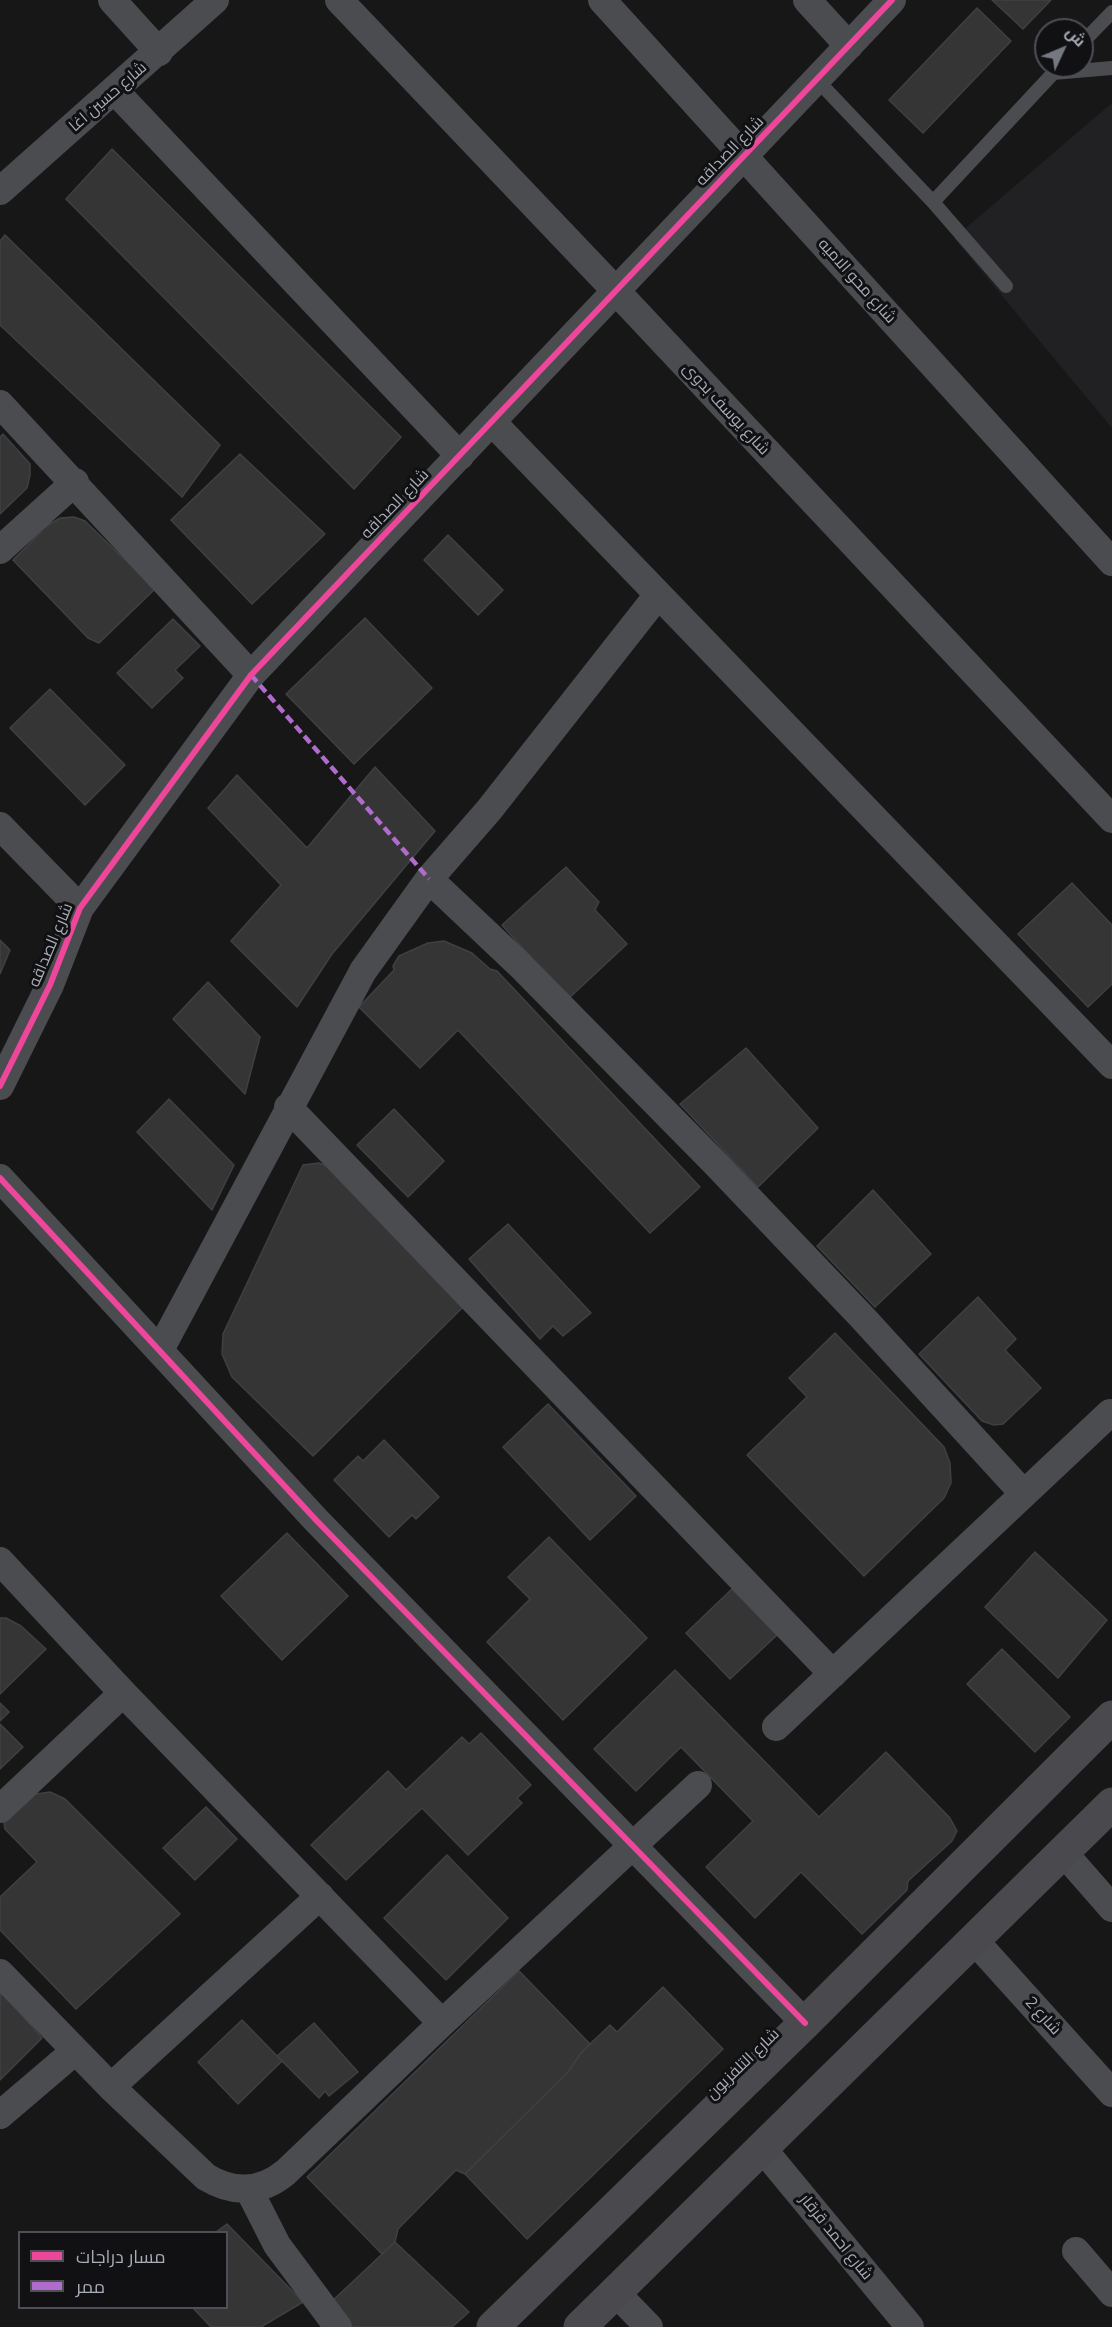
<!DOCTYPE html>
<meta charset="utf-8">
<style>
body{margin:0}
#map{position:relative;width:1112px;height:2327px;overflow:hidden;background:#171717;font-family:Montserrat,Cairo,sans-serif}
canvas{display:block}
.legend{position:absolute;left:18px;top:2231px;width:210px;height:78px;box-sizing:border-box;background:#111113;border:2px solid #4d4f55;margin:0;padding:8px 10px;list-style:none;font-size:18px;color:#a8adb8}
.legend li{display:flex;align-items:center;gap:12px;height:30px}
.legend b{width:30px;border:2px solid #4d4f55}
.north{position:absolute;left:1034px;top:18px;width:60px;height:60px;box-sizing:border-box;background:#111113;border:2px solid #4d4f55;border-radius:50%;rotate:46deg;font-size:16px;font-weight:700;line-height:24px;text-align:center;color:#a8adb8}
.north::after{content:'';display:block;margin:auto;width:21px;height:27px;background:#757880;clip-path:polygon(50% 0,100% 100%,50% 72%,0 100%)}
</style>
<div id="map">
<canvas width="1112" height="2327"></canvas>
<ul class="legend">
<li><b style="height:8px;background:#ed469a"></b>مسار دراجات</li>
<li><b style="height:8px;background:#b06ccc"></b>ممر</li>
</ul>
<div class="north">ش</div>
</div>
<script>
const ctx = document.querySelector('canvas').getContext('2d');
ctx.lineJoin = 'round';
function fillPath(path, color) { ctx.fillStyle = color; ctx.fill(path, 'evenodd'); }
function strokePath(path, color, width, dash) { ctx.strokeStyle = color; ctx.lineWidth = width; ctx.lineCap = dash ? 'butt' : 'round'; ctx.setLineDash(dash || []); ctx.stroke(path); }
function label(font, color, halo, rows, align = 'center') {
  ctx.font = font + ' Montserrat,Cairo,sans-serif'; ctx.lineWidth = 6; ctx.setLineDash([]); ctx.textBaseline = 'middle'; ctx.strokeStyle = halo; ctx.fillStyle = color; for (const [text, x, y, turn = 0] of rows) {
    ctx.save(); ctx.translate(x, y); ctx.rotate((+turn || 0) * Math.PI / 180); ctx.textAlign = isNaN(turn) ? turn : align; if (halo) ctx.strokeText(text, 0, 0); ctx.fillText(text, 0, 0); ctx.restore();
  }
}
const built = new Path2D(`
 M1112,103V428L954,238Z`);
const building = new Path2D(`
 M992,0H1051L1023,29Z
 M977,8L1011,41L923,133L889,100Z
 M112,149L401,437L354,489L66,199Z
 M5,235L220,445L182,497L0,325V241Z
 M3,434L30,464V475L27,488L0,514V437Z
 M240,454L325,534L252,604L171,520Z
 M74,517L85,521L155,589L99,643L88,638L13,560L40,533L39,531L60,518Z
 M448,535L503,590L478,615L424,560Z
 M365,618L432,688L354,764L286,694Z
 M173,619L200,646L175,670L183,678L152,708L117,673Z
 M50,689L125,765L85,805L10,728Z
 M375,767L435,831L332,954L297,1007L231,941L281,885L208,808L237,775L307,848Z
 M566,867L599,902L595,910L627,944L568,999L502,925Z
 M1072,883L1112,925V984L1088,1007L1018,934Z
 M0,940L10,950L0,974Z
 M444,941L472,953L490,969L497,971L700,1187L650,1233L458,1030L420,1068L359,1007L394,970L393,966L399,956L428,943Z
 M208,982L260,1037L245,1094L173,1019Z
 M746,1048L818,1128L758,1187L680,1104Z
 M169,1099L234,1165L212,1210L137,1132Z
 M394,1109L444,1161L408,1197L357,1145Z
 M319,1163L330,1167L463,1307L313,1456L232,1377L222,1354L223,1334L303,1165Z
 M873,1190L931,1254L875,1307L817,1246Z
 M508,1224L591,1313L563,1336L553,1326L540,1339L469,1259Z
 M978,1297L1016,1339L1005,1350L1041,1388L1003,1424L994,1425L982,1421L919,1354Z
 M835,1333L944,1447L950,1463L951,1483L944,1498L864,1576L747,1455L807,1397L789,1378Z
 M548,1404L636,1496L590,1540L503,1447Z
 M384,1440L439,1497L416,1519L412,1515L389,1537L334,1480L358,1456L363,1461Z
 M287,1533L348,1596L282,1660L221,1596Z
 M549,1537L647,1638L563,1720L487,1642L530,1599L508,1577Z
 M1035,1552L1107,1620L1058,1678L985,1607Z
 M732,1589L777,1635L730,1679L686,1633Z
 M0,1618H6L21,1626L46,1649L0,1694Z
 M1002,1649L1070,1717L1035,1752L967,1684Z
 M675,1670L819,1817L886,1752L950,1818L957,1831L952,1841L908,1881L907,1890L862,1934L801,1872L755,1918L706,1867L753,1821L681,1747L636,1791L594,1749Z
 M0,1703L9,1712L0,1721Z
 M0,1724L23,1747L0,1769Z
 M481,1733L531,1785L517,1798L522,1803L468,1855L422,1808L346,1880L311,1845L388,1771L406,1790L462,1737L469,1744Z
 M50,1792L65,1799L180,1914L76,2009L0,1930V1897L37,1862L5,1829L4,1823L36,1794Z
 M206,1807L237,1839L195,1880L163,1848Z
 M447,1855L508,1918L446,1980L384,1918Z
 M519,1971L590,2044L581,2053L568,2072L465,2174L456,2170L398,2229L395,2242L382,2254L307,2177Z
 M663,1987L723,2049L527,2239L465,2174L568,2072L581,2053L590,2044L610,2025L617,2032Z
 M0,1990L42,2038L0,2080Z
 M242,2020L282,2061L238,2104L198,2062Z
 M314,2023L358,2072L329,2096L325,2091L319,2098L277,2056Z
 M227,2224L303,2302L261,2327H211L193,2308H226V2232H216Z
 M395,2242L469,2312L452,2327H353L330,2303Z`);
const service = new Path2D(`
 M1082,43L1112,12
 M1053,73L1112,68
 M817,80L933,202
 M1006,286L933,202L1060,66`);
const minor = new Path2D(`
 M112,0L159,52
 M339,0L616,291L1112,819
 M602,0L1112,562
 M807,0L849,46
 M115,91L460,456
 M0,191L215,0
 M0,404L251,675
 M492,422L1112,1065
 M0,550L75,482
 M0,826L80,908
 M429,879L520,965L716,1164L862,1317L1024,1494
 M0,1086L50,985L80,908L251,675L892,0
 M288,1107L833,1674
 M0,1178L316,1520L805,2023
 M160,1350L363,971L429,879L489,810L658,595
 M0,1561L123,1693L442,2023
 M776,1727L1110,1413
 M0,1809L123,1693
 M1063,1852L1112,1908
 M974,1940L1112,2093
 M0,1973L111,2087L206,2177C234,2194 261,2193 286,2172L442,2023L698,1785
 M111,2087L320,1896
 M0,2115L75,2051
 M762,2148L910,2327
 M249,2190L277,2245L338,2327
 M1076,2251L1112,2293
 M615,2292L649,2327`);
const secondary = new Path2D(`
 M493,2327L805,2023L1112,1717
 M580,2327L1112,1804`);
const quiet = new Path2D(`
 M251,675L429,879`);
const cycleway = new Path2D(`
 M0,1086L50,985L80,908L251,675L892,0
 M0,1178L316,1520L805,2023`);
const streetNames = [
 ["شارع حسين اغا",108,97,-41],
 ["شارع الصداقه",730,151,-46],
 ["شارع محو الاميه",857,281,48],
 ["شارع يوسف بدوى",726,409,47],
 ["شارع الصداقه",395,504,-46],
 ["شارع الصداقه",51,945,-67],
 ["شارع 2",1043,2016,48],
 ["شارع التلفزيون",743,2064,-44],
 ["شارع احمد قرقار",836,2237,51]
];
fillPath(built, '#212123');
fillPath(building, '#353536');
strokePath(building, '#3f4043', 1.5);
strokePath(service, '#4b4c50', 14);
strokePath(minor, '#4b4c50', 28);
strokePath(secondary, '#4a4a4e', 33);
strokePath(quiet, '#b06ccc', 4.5, [9, 4.5]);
strokePath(cycleway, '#ed469a', 6);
label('16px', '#a8adb8', '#111113', streetNames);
</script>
